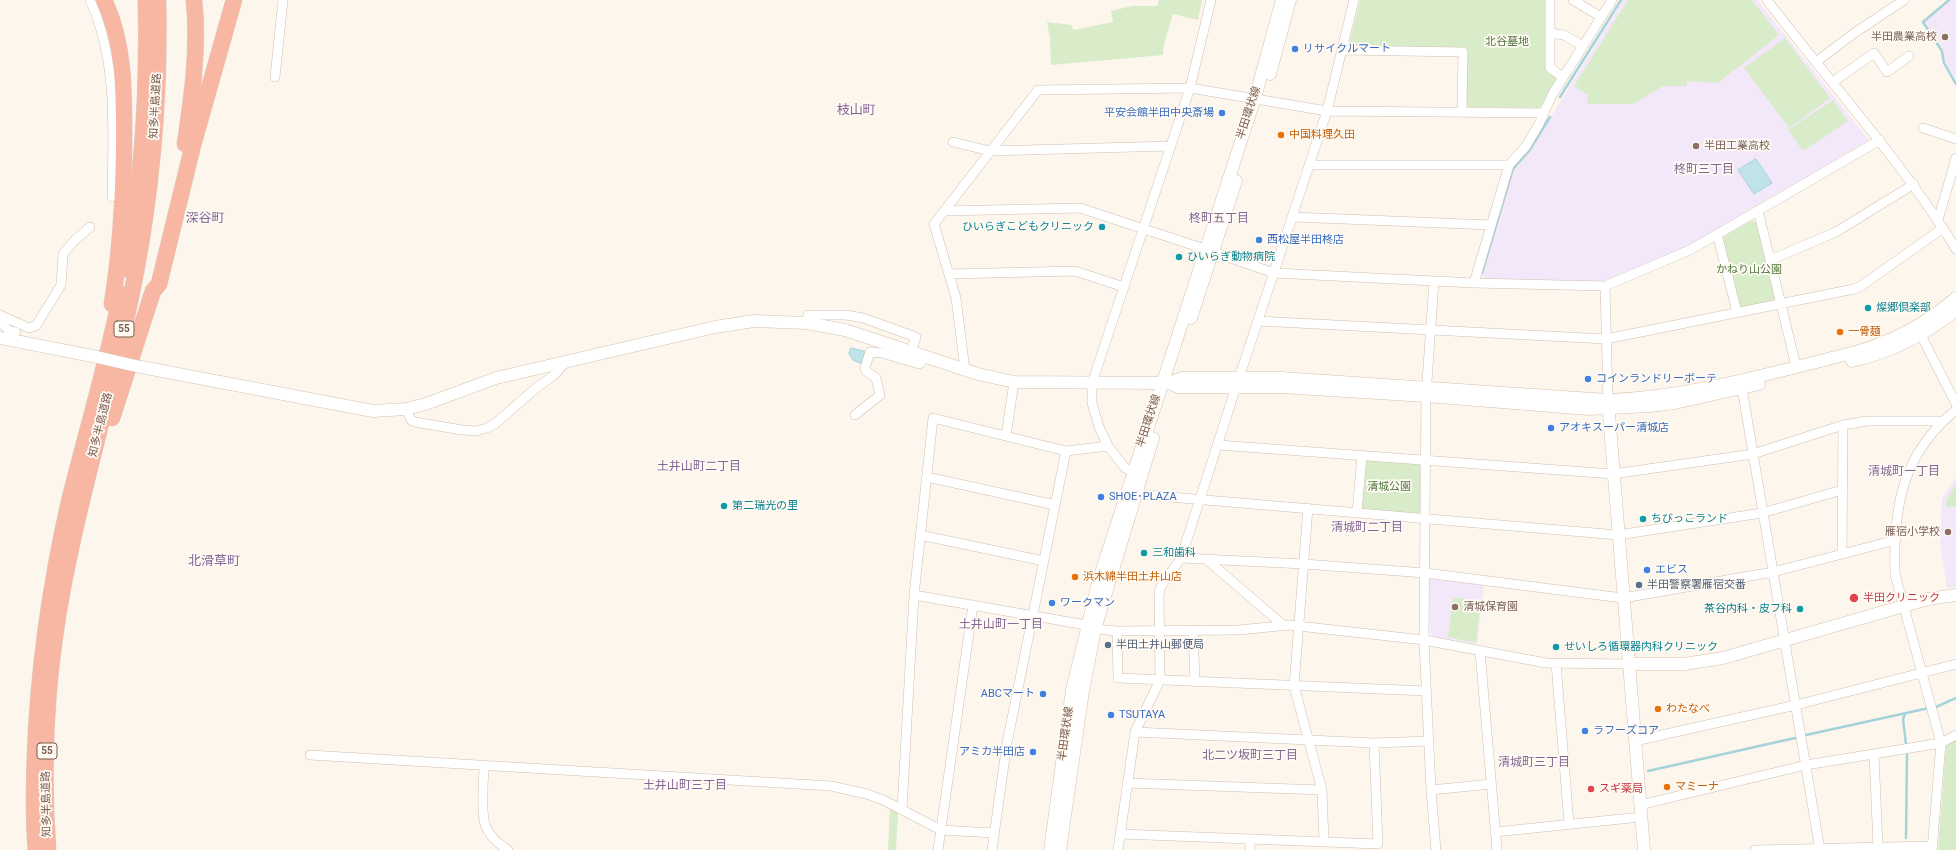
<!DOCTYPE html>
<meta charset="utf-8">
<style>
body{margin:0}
canvas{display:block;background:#fdf6ec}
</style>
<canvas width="1956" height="850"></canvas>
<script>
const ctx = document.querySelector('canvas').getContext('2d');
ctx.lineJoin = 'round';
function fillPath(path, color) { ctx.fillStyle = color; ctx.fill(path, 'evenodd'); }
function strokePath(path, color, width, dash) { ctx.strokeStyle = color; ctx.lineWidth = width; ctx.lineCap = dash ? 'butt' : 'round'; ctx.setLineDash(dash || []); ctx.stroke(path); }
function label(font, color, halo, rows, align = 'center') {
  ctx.font = font + ' Roboto,"Noto Sans JP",sans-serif'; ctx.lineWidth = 3.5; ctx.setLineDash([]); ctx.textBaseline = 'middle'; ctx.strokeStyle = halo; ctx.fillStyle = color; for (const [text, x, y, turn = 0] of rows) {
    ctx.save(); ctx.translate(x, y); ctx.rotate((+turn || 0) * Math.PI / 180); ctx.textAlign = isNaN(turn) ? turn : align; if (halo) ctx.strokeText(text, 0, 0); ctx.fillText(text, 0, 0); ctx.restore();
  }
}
const education = new Path2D(`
 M1623,0H1757L1869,140L1686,247L1604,281L1485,280L1482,276L1514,171L1530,151Z
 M1951,0H1956V80L1945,62L1944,51L1925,22Z
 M1956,477V587L1947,588L1940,543L1942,499Z
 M1432,578L1484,584L1477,644L1434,637L1430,633L1429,580Z`);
const green = new Path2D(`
 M1159,0H1202L1198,20L1173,14L1164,44L1163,55L1051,65L1050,39L1047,22L1072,25L1073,30L1113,22L1111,11L1132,6H1157Z
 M1360,0H1547L1548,71L1556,76V79L1541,106L1539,108L1469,107L1466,105L1467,48L1351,47L1349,44Z
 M1628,0H1752L1779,35L1718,83L1687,81V86H1663L1633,104H1587L1588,95L1574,86Z
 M1785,38L1830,98L1789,128L1744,68Z
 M1833,100L1848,121L1803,151L1788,130Z
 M1752,220L1756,223L1775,298L1773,302L1741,308L1738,306L1722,241L1723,237Z
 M1367,460L1418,464L1420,466V512L1418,514L1363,509L1361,507L1364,463Z
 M1956,485V507H1946V500Z
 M1453,597L1481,601L1476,643L1448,637Z
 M1956,739V850H1938L1946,746Z
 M890,806L898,811L896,850H888Z`);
const water = new Path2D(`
 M1756,159L1772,183L1754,194L1738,170Z
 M851,348L864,351L866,355L862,364L853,360L849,354Z`);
const stream = new Path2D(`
 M1949,0L1923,22L1942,51L1944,63L1956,84
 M1560,97L1621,0
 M1482,273L1513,169L1529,151L1550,117
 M1936,707L1956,698
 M1905,714L1903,719L1906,744
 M1806,735L1929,708
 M1648,771L1795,738
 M1906,838L1907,752`);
const street = new Path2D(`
 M90,0C118,61 113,131 112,197
 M1550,0V68L1563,77
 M1573,0L1601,17
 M1767,0C1830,83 1901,160 1956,249
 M1550,33L1564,35L1583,46
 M1342,50L1463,52L1462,112
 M1816,62L1853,34L1904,0
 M275,77L283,0
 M1833,82L1874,53L1887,72L1909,56
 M1923,128L1956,139
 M953,142L990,151L1171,146
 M1310,165H1509
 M1758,210L1796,366
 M944,211L1080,208L1205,249
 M1293,217L1491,225
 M1938,220L1956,158
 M1717,234L1737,312
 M1213,252L1274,273L1474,283L1605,286L1690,250L1880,140
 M1770,260L1836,232L1914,184
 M949,274L1075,271L1124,287
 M1434,281L1426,396L1424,640L1431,790L1436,850
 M1474,283L1509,165L1526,146L1539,124L1552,95L1612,0
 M1605,286L1608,400
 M0,315L29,328L36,326L61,285L63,254L75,240L90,227
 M0,320L8,330L16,332
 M1258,321L1606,339L1854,289L1861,286L1943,228
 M807,323L808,315H846L863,318L916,337L911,352
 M1921,335L1956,404
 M965,370L956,298L934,224L1038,90L1190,88L1327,111L1544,113
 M1239,378L1327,111L1354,0
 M1742,388L1820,850
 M406,409L411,420L415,422L462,430L476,431L487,428L496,423L536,388L553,376L566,362
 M855,415L880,395L876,378L866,371L865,368L870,352L882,353L919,364L926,357
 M1006,436L1014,382
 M1218,445L1613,474L1753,454L1843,425L1867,421H1943
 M1133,471L1125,468L1108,446L1099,427L1092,403V383L1190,88L1211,0
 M927,477L1055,505
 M1135,494L1618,535L1762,513L1842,490
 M1308,508L1294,686L1322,790L1324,842
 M1357,512L1362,456
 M920,535L1044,561
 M1842,554L1843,425
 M1181,558L1304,564L1425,573L1623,598L1773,572L1896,540
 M1206,559L1283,625
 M914,595L1086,625
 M1095,629L1117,631L1239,630L1289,625L1424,640L1546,663L1629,664
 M1117,631L1118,678L1426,691
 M1193,631L1195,682
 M1480,651L1497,850
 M1556,663L1569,824
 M1135,732L1374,743L1429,741
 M1635,741L1796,705L1956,664
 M1874,754L1878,847
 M310,755L831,786L867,794L883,800L941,830L994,833
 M485,765C483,774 483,784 483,794C482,822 483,834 508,850
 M1127,783L1322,790
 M1431,790L1491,784
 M1640,805L1806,765L1941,743L1956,735
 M902,809L914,595L933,418L1066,451L1108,446
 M1495,832L1641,817
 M1121,834L1378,844L1374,743
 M938,850L973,605
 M992,850L1007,743L1066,451
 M1118,850L1135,732L1160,680L1159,595L1160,588L1181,558L1236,387
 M1250,850V839
 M1755,850L1932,846
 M1932,850L1941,743L1895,574C1893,507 1902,454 1956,410`);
const secondary = new Path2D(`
 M1270,74L1290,0
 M1191,318L1236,181
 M0,338L97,357
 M1852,361C1891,352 1925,335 1956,310
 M136,366L357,408L373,411L406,409L426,404L496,378L715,327L754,321L807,323L845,330L978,374L1014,382L1162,383H1169L1182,378H1281L1608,400C1692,397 1774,372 1856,352C1894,341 1926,324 1956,298
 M1169,383L1178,387H1282L1426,396L1589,409L1650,406L1675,403L1759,384
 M1608,401L1644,850
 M1629,664H1684L1723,658L1928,599L1956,595
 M1050,850L1072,690L1099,579L1255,98L1282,0
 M1060,850L1083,691L1095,629L1153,438`);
const highway = new Path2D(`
 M104,0C124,42 124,88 124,134C124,191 121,248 112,304
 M185,144C192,97 199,48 194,0
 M126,269C143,181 148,90 146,0
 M112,418L153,291L159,284L193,145L234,0
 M36,850C33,819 34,787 35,756C38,670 50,586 69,502C86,433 107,364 121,294
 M48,850C41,755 48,655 68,562C88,464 118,369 136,271C153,181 160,91 158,0`);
const secondaryBridge = new Path2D(`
 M97,357L136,366`);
const markers = [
 [1945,37,4,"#8d6e63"],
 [1295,49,4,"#3f7fe0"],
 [1222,113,4,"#3f7fe0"],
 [1281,135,4,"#e8710a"],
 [1696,146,4,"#8d6e63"],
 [1102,227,4,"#0f9aa8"],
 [1259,240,4,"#3f7fe0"],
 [1179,257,4,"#0f9aa8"],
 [1868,308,4,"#0f9aa8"],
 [1840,332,4,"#e8710a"],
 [1588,379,4,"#3f7fe0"],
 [1551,428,4,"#3f7fe0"],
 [1101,497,4,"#3f7fe0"],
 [724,506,4,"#0f9aa8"],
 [1643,519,4,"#0f9aa8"],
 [1948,532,4,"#8d6e63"],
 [1144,553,4,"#0f9aa8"],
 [1647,570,4,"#3f7fe0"],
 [1075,577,4,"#e8710a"],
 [1639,585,4,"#5c6f8a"],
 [1854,598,5,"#e0444e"],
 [1052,603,4,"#3f7fe0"],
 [1455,607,4,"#8d6e63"],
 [1800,609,4,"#0f9aa8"],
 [1108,645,4,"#5c6f8a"],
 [1556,647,4,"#0f9aa8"],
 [1043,694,4,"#3f7fe0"],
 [1658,709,4,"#e8710a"],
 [1111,715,4,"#3f7fe0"],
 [1585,731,4,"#3f7fe0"],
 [1033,752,4,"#3f7fe0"],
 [1667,787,4,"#e8710a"],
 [1591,789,4,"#e0444e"]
];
const shields = [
 [124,329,20],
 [47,751,20]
];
const shieldNames = [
 ["55",124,329],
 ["55",47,751]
];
const educationNames = [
 ["半田農業高校",1937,37],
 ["半田工業高校",1704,146,"left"],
 ["雁宿小学校",1940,532],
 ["清城保育園",1463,607,"left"]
];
const parkNames = [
 ["北谷墓地",1507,42],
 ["かねり山公園",1749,270],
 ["清城公園",1389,487]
];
const shopNames = [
 ["リサイクルマート",1303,49],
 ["平安会館半田中央斎場",1214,113,"right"],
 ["西松屋半田柊店",1267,240],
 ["コインランドリーボーテ",1596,379],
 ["アオキスーパー清城店",1559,428],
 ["SHOE･PLAZA",1109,497],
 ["エビス",1655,570],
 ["ワークマン",1060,603],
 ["ABCマート",1035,694,"right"],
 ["TSUTAYA",1119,715],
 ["ラフーズコア",1593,731],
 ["アミカ半田店",1025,752,"right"]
];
const streetNames = [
 ["知多半島道路",156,106,-87],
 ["半田環状線",1249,113,-72],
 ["半田環状線",1149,421,-72],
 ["知多半島道路",101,425,-76],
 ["半田環状線",1066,734,-82],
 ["知多半島道路",47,804,-91]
];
const foodNames = [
 ["中国料理久田",1289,135],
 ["一骨麺",1848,332],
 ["浜木綿半田土井山店",1083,577],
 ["わたなべ",1666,709],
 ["マミーナ",1675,787]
];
const cultureNames = [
 ["ひいらぎこどもクリニック",1094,227,"right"],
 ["ひいらぎ動物病院",1187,257],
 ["燦郷倶楽部",1876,308],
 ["第二瑞光の里",732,506],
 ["ちびっこランド",1651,519],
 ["三和歯科",1152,553],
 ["茶谷内科・皮フ科",1792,609,"right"],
 ["せいしろ循環器内科クリニック",1564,647]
];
const serviceNames = [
 ["半田警察署雁宿交番",1647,585],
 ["半田土井山郵便局",1116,645]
];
const healthNames = [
 ["半田クリニック",1863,598],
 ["スギ薬局",1599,789]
];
const neighbourhoodNames = [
 ["柊町三丁目",1704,170],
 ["柊町五丁目",1219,219],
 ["土井山町二丁目",699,467],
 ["清城町一丁目",1904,472],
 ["清城町二丁目",1367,528],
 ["土井山町一丁目",1001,625],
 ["北二ツ坂町三丁目",1250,756],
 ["清城町三丁目",1534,763],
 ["土井山町三丁目",685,786]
];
const quarterNames = [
 ["枝山町",856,111],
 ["深谷町",205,219],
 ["北滑草町",214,562]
];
fillPath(education, '#f3e8fa');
fillPath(green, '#d8ecc9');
fillPath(water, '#bfe3e8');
strokePath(water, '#a5d3da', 1);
strokePath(stream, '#a5d3da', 2.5);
strokePath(street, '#d1beb0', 10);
strokePath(secondary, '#d6c0b0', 13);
strokePath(highway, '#dad1cd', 17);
strokePath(street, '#fff', 9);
strokePath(secondary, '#fff', 12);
strokePath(highway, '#f7b7a3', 16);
strokePath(secondaryBridge, '#d6c0b0', 13, []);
strokePath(secondaryBridge, '#fff', 12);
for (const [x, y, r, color] of markers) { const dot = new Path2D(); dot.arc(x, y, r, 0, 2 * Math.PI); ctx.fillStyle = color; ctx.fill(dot); strokePath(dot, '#fffaf3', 1.5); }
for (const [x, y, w] of shields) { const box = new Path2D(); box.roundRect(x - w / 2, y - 8, w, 16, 3); ctx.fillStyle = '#fffaf3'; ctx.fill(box); strokePath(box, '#7a5c4d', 1); }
label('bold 10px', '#7a5c4d', null, shieldNames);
label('11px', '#785e54', '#fffaf3', educationNames, 'right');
label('11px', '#537a41', '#fffaf3', parkNames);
label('11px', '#366cbe', '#fffaf3', shopNames, 'left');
label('11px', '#7a5c4d', '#fffaf3', streetNames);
label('11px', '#c56008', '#fffaf3', foodNames, 'left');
label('11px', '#0d838f', '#fffaf3', cultureNames, 'left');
label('11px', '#4e5e75', '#fffaf3', serviceNames, 'left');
label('11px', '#be3a42', '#fffaf3', healthNames, 'left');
label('12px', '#846695', '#fffaf3', neighbourhoodNames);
label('13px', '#846695', '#fffaf3', quarterNames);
</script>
